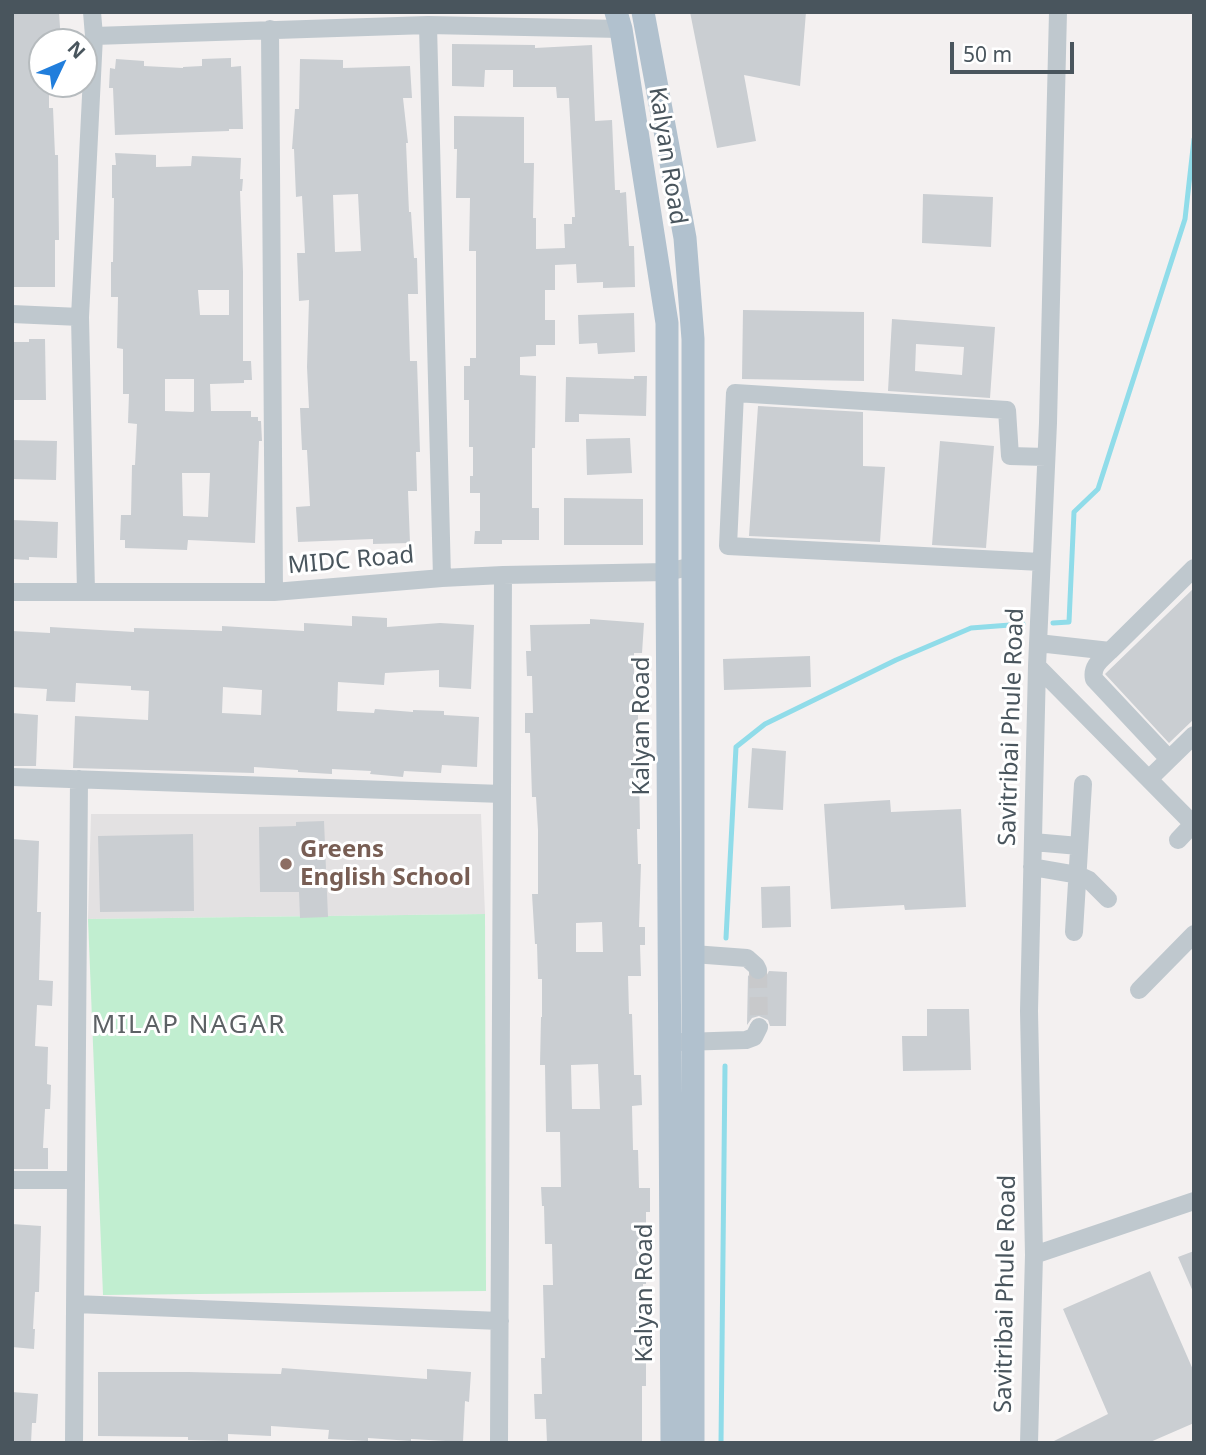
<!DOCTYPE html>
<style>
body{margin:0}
#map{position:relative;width:1206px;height:1455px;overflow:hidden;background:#f3f0f0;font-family:"Noto Sans",sans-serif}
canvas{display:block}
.frame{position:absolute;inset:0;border:14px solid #49555d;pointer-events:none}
.north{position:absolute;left:28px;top:28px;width:70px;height:70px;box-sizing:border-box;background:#fff;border:2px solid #b6bbbe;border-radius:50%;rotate:46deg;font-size:19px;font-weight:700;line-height:28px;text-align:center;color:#49555d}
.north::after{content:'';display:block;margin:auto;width:24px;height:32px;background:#217edc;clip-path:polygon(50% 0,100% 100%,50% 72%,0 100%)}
.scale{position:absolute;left:950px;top:42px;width:124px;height:32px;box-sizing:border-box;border:4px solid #49555d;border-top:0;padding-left:9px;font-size:21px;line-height:24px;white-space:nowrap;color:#49555d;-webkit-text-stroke:5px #fff;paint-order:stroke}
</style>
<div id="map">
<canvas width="1206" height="1455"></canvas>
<div class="frame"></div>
<div class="north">N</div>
<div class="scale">50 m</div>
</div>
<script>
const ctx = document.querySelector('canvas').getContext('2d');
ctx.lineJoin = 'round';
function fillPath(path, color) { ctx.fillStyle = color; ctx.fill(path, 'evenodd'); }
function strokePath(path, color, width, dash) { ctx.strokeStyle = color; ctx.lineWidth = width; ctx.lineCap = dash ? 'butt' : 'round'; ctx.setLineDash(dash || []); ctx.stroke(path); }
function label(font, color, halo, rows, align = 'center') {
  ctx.font = font + ' "Noto Sans",sans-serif'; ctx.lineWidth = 6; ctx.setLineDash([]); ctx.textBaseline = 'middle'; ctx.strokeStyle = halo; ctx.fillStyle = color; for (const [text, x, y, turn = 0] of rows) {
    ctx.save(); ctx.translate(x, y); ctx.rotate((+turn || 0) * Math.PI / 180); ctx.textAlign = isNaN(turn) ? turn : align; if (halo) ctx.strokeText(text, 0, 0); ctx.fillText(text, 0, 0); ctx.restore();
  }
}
const education = new Path2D(`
 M91,814H481L485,914L88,919Z`);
const green = new Path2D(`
 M485,914L486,1291L103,1295L88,919Z`);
const stream = new Path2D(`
 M1053,623L1069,622L1074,512L1098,489L1185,219L1194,139
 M726,938L736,747L765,724L896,660L971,628L1023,624
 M721,1443L725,1066`);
const building = new Path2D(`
 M12,12H59L61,42H42V84H49V108H53L55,155H58L59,240H55V287H12Z
 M690,12H806L800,86L744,75L756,141L717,148Z
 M452,44L535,45V48L592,45L595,121L612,120L615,190H620V193L626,192L629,246H634L635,287L603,288V282L577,283L576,264L555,265V290H545V320H555V345H536V356L520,357V375L536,376L535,448H532V508H539V540H502V544H474L475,531H480V493H470V476H473V447H469V400H464V366H470V358H476V251H469L470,198H456L457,149H454V116L524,117V163H534L533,218H536V249L565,248L564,224H572V217H575L569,98H557L556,87H513V70H485L484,87L452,86Z
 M231,58V67L241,66L243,129H229V131L115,135L113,88H109L110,68L115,69L116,59L144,61V66L183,68V67L202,66V59Z
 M300,59L343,60V68L410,66L412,98H403L408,143H406L409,212H411L414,258H417L418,294H408L410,361H417L420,452H416L417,491H408L410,543L373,544V539L298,542L296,507L310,506L307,450H302L300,408H309L307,367L309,300L299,301L297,253H305L302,196L296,197L294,149H292L295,109H299ZM358,194L361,251L335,252L333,195Z
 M115,153L156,155V167L191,166L192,156L241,158L240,179H243L242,191H240L243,272V361H251L252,380H244V383L210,384L211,411H251V417H258V421H261L262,441H259L255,543L188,540L187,550L125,548V540H120L121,515H131L132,465H135L137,424L128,423L129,394H123V349L117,348L118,297H111V262H113L114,198H112V165H116ZM198,290H229V315H200ZM165,379H194V411L193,412L165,411ZM182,473H210L208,517L183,516Z
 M923,194L993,197L991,247L922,243Z
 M743,310L864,312V381L742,379Z
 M634,313L635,352L598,354L597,343L579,344L578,315Z
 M892,319L995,327L990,398L888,391ZM916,344L964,347L962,375L915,371Z
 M29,339H45L46,400H12V342H29Z
 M634,376H647L646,416L579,414V422H565L566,377L634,379Z
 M758,406L863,412V466L885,467L880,542L749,536Z
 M630,438L632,473L587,475L586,439Z
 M12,440L57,441L56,480L12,479Z
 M940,441L994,446L986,548L932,545Z
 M564,498L643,499V545H564Z
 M12,520L58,522L57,558L29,557V560L12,559Z
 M1194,588V719L1169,743L1105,674Z
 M352,616L387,618V627L440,623L474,625L471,689L439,687V670L385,673L384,685L338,682L337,711L374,713L375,709L413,712V710L444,711V715L479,717L477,767L442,765L441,773L404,771L403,777L370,774L371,771L332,769V774L298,772V770L254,767V773L73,768L75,716L148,720L149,691L131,690V686L76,683L75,702L46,701L47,689L12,687V631L50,633V627L134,632V628L222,631V626L304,631V623L352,626ZM223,687L262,690L261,715L222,713Z
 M590,619L644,623L642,653H634V684L638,683V745H643L644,768H639L640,829H637L638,864H641L639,927H645V945H640L641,976H628L629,1014H632L634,1075H641L642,1105L632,1106L633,1150H638L639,1188H650V1212H646V1284H643V1323H646V1386H642V1443H547L546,1419H535L534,1394H542L541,1358H545L543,1285H553L552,1244H545L544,1206H542L541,1187H561L560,1132H546L545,1065H540L541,1017H542V979H538L537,944H535L532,894H538V830L536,797H532L530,733H525V713H533L532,676H527L526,651H531L530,625L590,624ZM602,922L603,952H576V923ZM598,1064L600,1109H572L571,1065Z
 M810,656L811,687L724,690L723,659Z
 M12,713L38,715L36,766H12Z
 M752,748L786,751L783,810L748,808Z
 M890,800L891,812L961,809L966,907L905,910L904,905L831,909L824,804Z
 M324,821L328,917L300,918L299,892H260L259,827L296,826V822Z
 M193,834L194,911L100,912L98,836Z
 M12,839L39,841L37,912H41L39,980L53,981L52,1006L37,1005L35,1046L48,1047L47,1084L51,1085L50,1109H45L43,1148H48V1169H12Z
 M790,886L791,927L762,928L761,887Z
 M769,971L787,972L786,1026H770L768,1020L759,1016L752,1018L747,1025L748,975L752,980L758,981L764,980Z
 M927,1009H969L971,1070L903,1071L902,1036H927Z
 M12,1224L41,1226L39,1292H35L33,1329H35L34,1349L12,1347Z
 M1194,1251V1294L1178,1257Z
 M1150,1271L1194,1372V1423L1148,1443H1050L1108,1414L1063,1309Z
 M282,1368L427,1379V1369L471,1372L469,1402L465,1401L463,1442L411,1439V1441L368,1438V1441L328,1439L329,1430L271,1426V1436L228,1434V1441L188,1440V1437L98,1436V1372H188L281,1374Z
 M12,1392L38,1394L36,1423H32L31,1443H12Z`);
const minorTunnel = new Path2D(`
 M758,970L759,1027`);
const minor = new Path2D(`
 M428,25L442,578
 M270,29L274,592
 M94,36L428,25L621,29
 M12,314L80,317
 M1041,562L728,546L735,393L1007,410L1010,456L1046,457
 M12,592H274L442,578L503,575L667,572L693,566
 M86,592L80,317L94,36L92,12
 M1038,643L1110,651L1194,568
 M1110,651C1102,659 1091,666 1094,679L1169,759
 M1037,666L1194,825
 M12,777L502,794
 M1149,779L1194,735
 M1178,840L1193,824
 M1033,842L1079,846
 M1032,867L1078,875L1089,880L1108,899
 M1074,932L1083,784
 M693,954L747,958L756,966L758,970
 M1139,990L1194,934
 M682,1042L746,1040L754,1037L759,1027
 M12,1180H76
 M1034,1255L1194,1201
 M75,1304L500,1321
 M74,1443L79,779
 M499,1443L503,575
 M1029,1443L1034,1255L1029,1011L1037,666L1048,423L1058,12`);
const major = new Path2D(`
 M616,12L621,29L667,323V572L672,1443
 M643,12L685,238L693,339V1443`);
const markers = [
 [286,864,7,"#8d6e63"]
];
const streetNames = [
 ["Kalyan Road",667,156,81],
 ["MIDC Road",351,561,-5],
 ["Kalyan Road",642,726,-90],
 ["Savitribai Phule Road",1012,727,-88],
 ["Kalyan Road",645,1293,-90],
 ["Savitribai Phule Road",1006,1294,-89]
];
const educationNames = [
 ["Greens",300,850],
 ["English School",300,878]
];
const neighbourhoodNames = [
 ["MILAP NAGAR",189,1026]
];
fillPath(education, '#e3e1e2');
fillPath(green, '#c1eed0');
strokePath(stream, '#90dce9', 5);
fillPath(building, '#caced2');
strokePath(minorTunnel, '#c8c9cb', 18, [18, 9]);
strokePath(minor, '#bfc8ce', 18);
strokePath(major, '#b1c1ce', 23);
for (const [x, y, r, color] of markers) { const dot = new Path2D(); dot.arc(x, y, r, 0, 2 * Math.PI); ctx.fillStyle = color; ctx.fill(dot); strokePath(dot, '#fff', 2.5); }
label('24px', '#49555d', '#fff', streetNames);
label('bold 24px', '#785e54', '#fff', educationNames, 'left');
ctx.letterSpacing = '2px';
label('26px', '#5d6165', '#fff', neighbourhoodNames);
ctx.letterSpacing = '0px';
</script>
